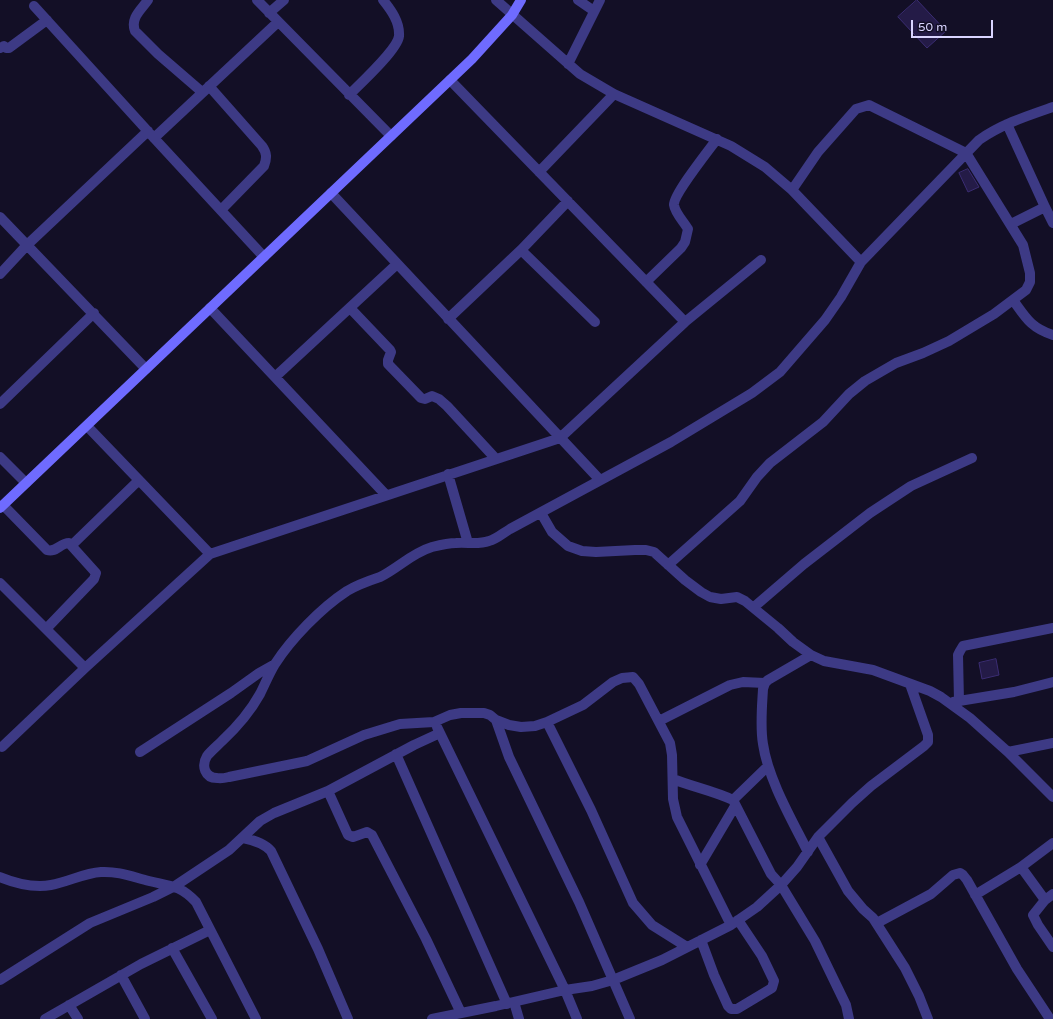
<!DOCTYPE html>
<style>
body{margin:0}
#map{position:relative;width:1053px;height:1019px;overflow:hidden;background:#130f26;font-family:"Varela Round",sans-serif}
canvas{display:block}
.scale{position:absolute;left:911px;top:20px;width:82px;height:18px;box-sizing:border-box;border:2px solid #d9d4ff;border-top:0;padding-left:5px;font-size:12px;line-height:14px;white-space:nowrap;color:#d9d4ff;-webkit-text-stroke:3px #130f26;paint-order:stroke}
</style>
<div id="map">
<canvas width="1053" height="1019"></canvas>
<div class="scale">50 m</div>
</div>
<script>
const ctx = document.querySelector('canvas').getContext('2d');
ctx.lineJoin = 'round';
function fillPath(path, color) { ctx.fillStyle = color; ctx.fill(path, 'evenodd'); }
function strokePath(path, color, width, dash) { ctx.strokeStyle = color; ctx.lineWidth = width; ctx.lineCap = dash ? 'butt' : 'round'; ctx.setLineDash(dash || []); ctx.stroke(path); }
const building = new Path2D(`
 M917,0L946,31L927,48L898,17Z
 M968,169L979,187L968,192L959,173Z
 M996,659L999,675L982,679L979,663Z`);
const street = new Path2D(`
 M148,0C141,10 130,18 135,31L158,54L202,92
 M257,0L391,136
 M496,0L580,74L614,94L731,146L765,167L792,190L861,262L979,140C1002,124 1027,116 1053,107
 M578,0L594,11
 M34,6L154,138L264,257
 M269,13L284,0
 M0,48L4,46L6,48H9L47,20
 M568,64L600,0
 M450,80L685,322L761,260
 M209,86L262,146C267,153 267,158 264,166L221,210
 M349,95C360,84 398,49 399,36C400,22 391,10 383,0
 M1007,124L1045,207L1011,224
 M154,138L278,22
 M539,172L614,94
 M331,193L600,480
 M1045,207L1053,223
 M0,217L146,369
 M521,250L595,322
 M0,274L27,245L148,131
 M646,282L681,248L685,242L688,229C684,222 675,213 674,205C673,195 709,150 717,139
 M1013,300C1026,318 1031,328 1053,335
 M210,308L386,495
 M350,308L390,350L391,352L388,360V364L421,398L425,399L432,396L439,399L447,406L496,459
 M448,319L521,250L568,201
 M275,377L397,264
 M0,404L94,313
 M87,426L210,554
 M0,457L26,483
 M448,474L468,543
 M3,505L47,550C56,553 60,543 69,543L96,573L94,579L46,629
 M541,513L552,532L568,546L582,551L596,552L635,550H646L654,552L685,580L701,592L710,597L721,599L737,597L745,601L778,628L793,642L811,655L824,661L873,670L930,691L941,697L970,718L1008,752L1053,797
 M72,545L139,480
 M668,565L740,501L757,477L770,463L823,422L849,394L865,381L896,363L923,353L949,341L994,314L1026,290L1030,282V273L1023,245L966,153L875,108L869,105L856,109L818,152L792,190
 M0,583L85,668
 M754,607L804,564L870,513L911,486L972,458
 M959,701L958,655L960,651L963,646L1053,628
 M953,702L1014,692L1053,682
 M496,720L509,757L579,902L630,1019
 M659,721L730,685L743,682L765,683
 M547,722L591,810L633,903L652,925L687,947
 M437,727L565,990L577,1019
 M2,747L85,668L210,554L560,438L685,322
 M140,752L231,693L259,673L275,664
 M1008,752L1053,743
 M396,754L507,1004
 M768,766L733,800L771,874L781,885L815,941L846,1005L849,1019
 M673,779C693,787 714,791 733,800
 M328,791L348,835L353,837L367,832L372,835L426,939L461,1013
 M818,837L848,891L863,909L873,918L905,968L919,996L928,1019
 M243,838C253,840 264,843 271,851L318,949L348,1019
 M808,852C792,820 768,779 763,744C760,727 762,707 763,689L765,683L768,680L811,655
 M700,865L735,806
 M1021,867L1045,900
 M0,877C17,884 33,888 51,885C68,882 84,873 101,872C118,871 133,877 149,881C170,886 180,885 196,902L256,1019
 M1053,894L1045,900L1033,915L1038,925L1053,947
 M975,895L1021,867L1053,843
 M877,923L931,894L953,875L960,873L963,875L967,880L1017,969L1050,1019
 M731,925L677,817L673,799L672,755L670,743L639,684L633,677L622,678L613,682L583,705L547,722L535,726L521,727L509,725L496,720L490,715L484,713H461L450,715L434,722L400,724L364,735L307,761L229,777C225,778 221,779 217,778C205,778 201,766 207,756C211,751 217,746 222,741C237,727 250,712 260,694C265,684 269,674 275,664C291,639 321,608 347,591C357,585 368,581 380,577C398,568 412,553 432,547C440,545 448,543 456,543C468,542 478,545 489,541C497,539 503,533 510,529L671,442L752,393L780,372L825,320L841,297L861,262
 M701,940L714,975L728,1006L731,1009H737L772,988L774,981L762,956L738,920
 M172,948L212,1019
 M121,975L145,1019
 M0,980L90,923L153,897L175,886L229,850L260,821L274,813L328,791L414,745L440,733
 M514,1002L519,1019
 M69,1005L78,1019
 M45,1019L141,964L210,930
 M432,1019L496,1006L565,990L592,986L613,980L662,960L731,925L757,907L781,885L797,867L818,837L852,803L871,786L924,746L928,742V735L910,684`);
const secondary = new Path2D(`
 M0,508L472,59L512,15L521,0`);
fillPath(building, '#241b47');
strokePath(building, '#3b2d73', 1);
strokePath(street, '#3d3a85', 10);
strokePath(secondary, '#6f6bff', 10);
</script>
